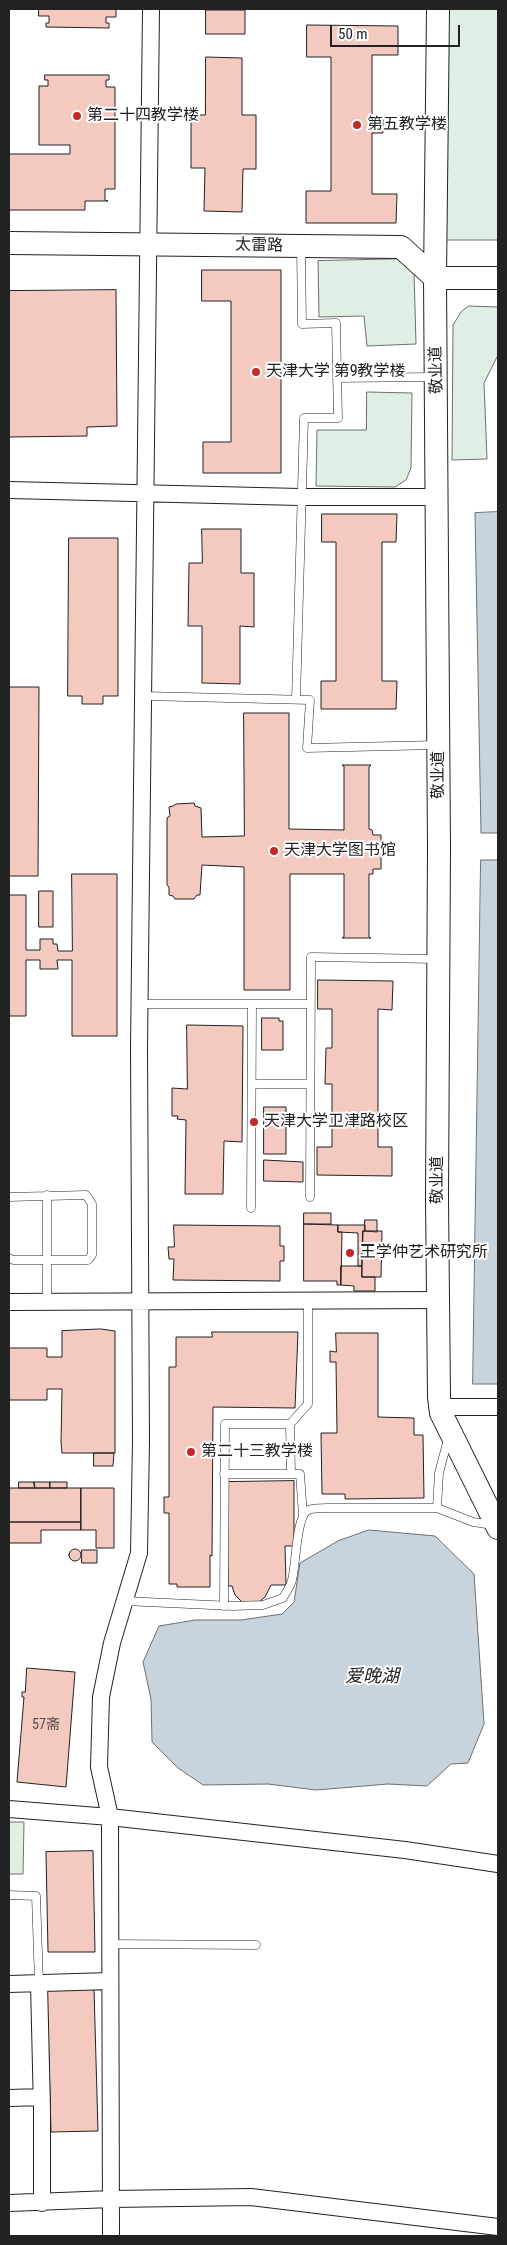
<!DOCTYPE html>
<meta charset="utf-8">
<style>
body{margin:0}
#map{position:relative;width:507px;height:2245px;overflow:hidden;background:#fff;font-family:"Roboto Condensed",sans-serif}
canvas{display:block}
.frame{position:absolute;inset:0;border:10px solid #222;pointer-events:none}
.scale{position:absolute;left:330px;top:25px;width:130px;height:22px;box-sizing:border-box;border:2px solid #222;border-top:0;padding-left:6px;font-size:15px;line-height:18px;white-space:nowrap;color:#222;-webkit-text-stroke:4px #fff;paint-order:stroke}
</style>
<div id="map">
<canvas width="507" height="2245"></canvas>
<div class="frame"></div>
<div class="scale">50 m</div>
</div>
<script>
const ctx = document.querySelector('canvas').getContext('2d');
ctx.lineJoin = 'round';
function fillPath(path, color) { ctx.fillStyle = color; ctx.fill(path, 'evenodd'); }
function strokePath(path, color, width, dash) { ctx.strokeStyle = color; ctx.lineWidth = width; ctx.lineCap = dash ? 'butt' : 'round'; ctx.setLineDash(dash || []); ctx.stroke(path); }
function label(font, color, halo, rows, align = 'center') {
  ctx.font = font + ' "Roboto Condensed","Noto Sans SC",sans-serif'; ctx.lineWidth = 4; ctx.setLineDash([]); ctx.textBaseline = 'middle'; ctx.strokeStyle = halo; ctx.fillStyle = color; for (const [text, x, y, turn = 0] of rows) {
    ctx.save(); ctx.translate(x, y); ctx.rotate((+turn || 0) * Math.PI / 180); ctx.textAlign = isNaN(turn) ? turn : align; if (halo) ctx.strokeText(text, 0, 0); ctx.fillText(text, 0, 0); ctx.restore();
  }
}
const green = new Path2D(`
 M445,9H498V240H443Z
 M406,259L414,272L416,344L367,346L364,316L319,317L318,261Z
 M469,306L498,307V355L484,383L487,459L452,460L453,325L461,312Z
 M367,392L412,393L411,468L406,480L395,487L316,486L317,430H366Z
 M9,1822H24L23,1874H9Z`);
const water = new Path2D(`
 M498,512V833H481L475,513Z
 M481,860H498V1384H473Z
 M369,1530L435,1536L474,1574L484,1724L468,1763L451,1764L427,1786L388,1784L316,1790L268,1784L203,1785L178,1768L152,1742L151,1699L143,1662L159,1626L195,1620H241L282,1614L294,1602L300,1563L338,1541Z`);
const building = new Path2D(`
 M39,9H116V17H106V23H109V28L46,27V23H49V16H39Z
 M206,10H245V34H206Z
 M307,25L398,26V55H372V116H383V133H372V194H397L396,223H306V191H331V57H307Z
 M206,57L242,58V115H256V169H243L242,212L204,211L205,168H191V115H205Z
 M45,75H109V80H106V87H115V189H105V200L108,201H85V210H9V154H70V145H39V86H48V80H45Z
 M202,270H281V473H203V442H231V301H202Z
 M116,290L117,426L87,427V436L9,437V291Z
 M322,514H397L396,542H382V681H397L396,709H321V681H336V542H322Z
 M202,529H241V573H254V627L240,626V684L202,683V626H188L189,563H202Z
 M69,538H118V696H103V704H82V696H68Z
 M9,687H39L38,876H9Z
 M244,713H289V829L344,830V766L342,765H371L369,767V829L372,830L373,835H381V869H373V874H369V937L371,938H342L344,937V874H290V990H244V867L202,865L200,895H197L194,899H175L173,896L169,895V887L167,885V818L170,816L169,807L173,806L176,804L194,803L195,806L201,808L202,837L244,836Z
 M72,874H117V1036H72V960H57L58,969H40V960H26V1016H9V895H26V950H40V939H53V944H57L58,951H72Z
 M39,891H53V927H39Z
 M318,980L393,981L392,1010L378,1009V1147H392V1176L317,1175V1147H332V1084H325L326,1048H332V1009H318Z
 M262,1018H279V1021H283V1050H262Z
 M187,1025L243,1026L242,1142L224,1141L223,1194H185L186,1120L177,1119L178,1116H172V1088L187,1089Z
 M264,1107H286V1154H264Z
 M264,1160L303,1162V1182L264,1181Z
 M304,1213H331V1224H304Z
 M365,1220H377V1232L365,1231Z
 M304,1224L338,1225V1232H342L341,1285H337V1281H304Z
 M174,1225L280,1226V1246H284V1261H280V1281L173,1280L174,1259H169L168,1247H174Z
 M338,1225H365V1231H363L362,1266H358V1233L338,1232Z
 M363,1231H382L381,1277H362Z
 M341,1266H362V1277H375V1291H354V1286L341,1285Z
 M101,1329L115,1331V1453H62L61,1442L62,1389H47V1400H9V1348H47V1357H62V1331Z
 M212,1332H298L295,1408L213,1407L212,1556L210,1555V1587H177V1584H169V1513H164V1497H169V1367H176V1337H212Z
 M336,1333H378V1417L414,1418V1435H423L424,1498L345,1499V1494H322L321,1433H337L336,1362H330V1351L336,1352Z
 M94,1453H114L113,1466H94Z
 M294,1481V1546H285L286,1585H271L265,1597L259,1602H242L235,1595L232,1586H228L227,1482Z
 M19,1482H34L35,1488H19Z
 M34,1482H50V1488H35Z
 M50,1482H67V1488H50Z
 M9,1488H81V1522H9Z
 M81,1488H114V1548H96V1530H81Z
 M9,1522H81V1530H41V1543H9Z
 M69 1555a6 6 0 1 1 12 0a6 6 0 1 1-12 0Z
 M82,1550H97V1563H82Z
 M27,1668L75,1672L66,1787L17,1782L24,1697H22V1692H25Z
 M93,1851L95,1952H48L46,1852Z
 M94,1989L98,2131L51,2132L47,1990Z`);
const lane = new Path2D(`
 M337,378L432,377
 M144,696L310,700L307,748L437,745
 M296,699L304,418H338L336,323L302,324L301,248
 M140,1004H252L251,1208
 M252,1004H310
 M252,1084H310
 M9,1197L86,1195L92,1204V1255L88,1260H13L9,1258
 M310,1197L311,957L436,959
 M47,1302V1195
 M448,1439L439,1473L437,1508L473,1522L493,1525
 M224,1474H300L303,1515
 M291,1474L290,1424L308,1404V1301
 M124,1601L233,1606L263,1605L283,1598C286,1592 291,1586 292,1580C296,1566 296,1518 307,1511C312,1507 321,1509 326,1508H437
 M224,1606L225,1424H290
 M9,1895L36,1896L39,1983
 M110,1944L256,1945`);
const street = new Path2D(`
 M9,490L300,497H438
 M9,1302L438,1300
 M440,1407H498
 M9,1809L110,1817L99,1767L101,1697L112,1643L139,1553L141,1441L139,1047L151,9
 M39,1983L42,2110V2203
 M9,1984L110,1981
 M9,2098L42,2097
 M9,2203L111,2199L251,2197L498,2227
 M111,2236L110,1817L405,1850L498,1864`);
const secondary = new Path2D(`
 M438,9L435,278L439,849L437,1198L439,1397L441,1413L498,1528
 M9,243L401,247L435,278H498`);
const markers = [
 [77,116,5,"#c62828"],
 [357,125,5,"#c62828"],
 [256,372,5,"#c62828"],
 [274,851,5,"#c62828"],
 [254,1122,5,"#c62828"],
 [350,1253,5,"#c62828"],
 [191,1452,5,"#c62828"]
];
const numberNames = [
 ["57斋",46,1725]
];
const poiNames = [
 ["第二十四教学楼",87,116],
 ["第五教学楼",367,125],
 ["天津大学 第9教学楼",266,372],
 ["天津大学图书馆",284,851],
 ["天津大学卫津路校区",264,1122],
 ["王学仲艺术研究所",360,1253],
 ["第二十三教学楼",201,1452]
];
const streetNames = [
 ["太雷路",259,246,1],
 ["敬业道",437,370,-91],
 ["敬业道",439,775,-90],
 ["敬业道",438,1180,-90]
];
const waterNames = [
 ["爱晚湖",372,1677]
];
fillPath(green, '#e0efe3');
strokePath(green, '#6f6f6f', 1);
fillPath(water, '#c7d3dd');
strokePath(water, '#6f6f6f', 1);
fillPath(building, '#f3c9c0');
strokePath(building, '#222', 1);
strokePath(lane, '#222', 9);
strokePath(street, '#222', 18);
strokePath(secondary, '#222', 24);
strokePath(lane, '#fff', 8);
strokePath(street, '#fff', 16);
strokePath(secondary, '#fff', 22);
for (const [x, y, r, color] of markers) { const dot = new Path2D(); dot.arc(x, y, r, 0, 2 * Math.PI); ctx.fillStyle = color; ctx.fill(dot); strokePath(dot, '#fff', 2); }
label('14px', '#564c4a', null, numberNames);
label('16px', '#222', '#fff', poiNames, 'left');
label('16px', '#222', '#fff', streetNames);
label('italic 18px', '#222', '#fff', waterNames);
</script>
